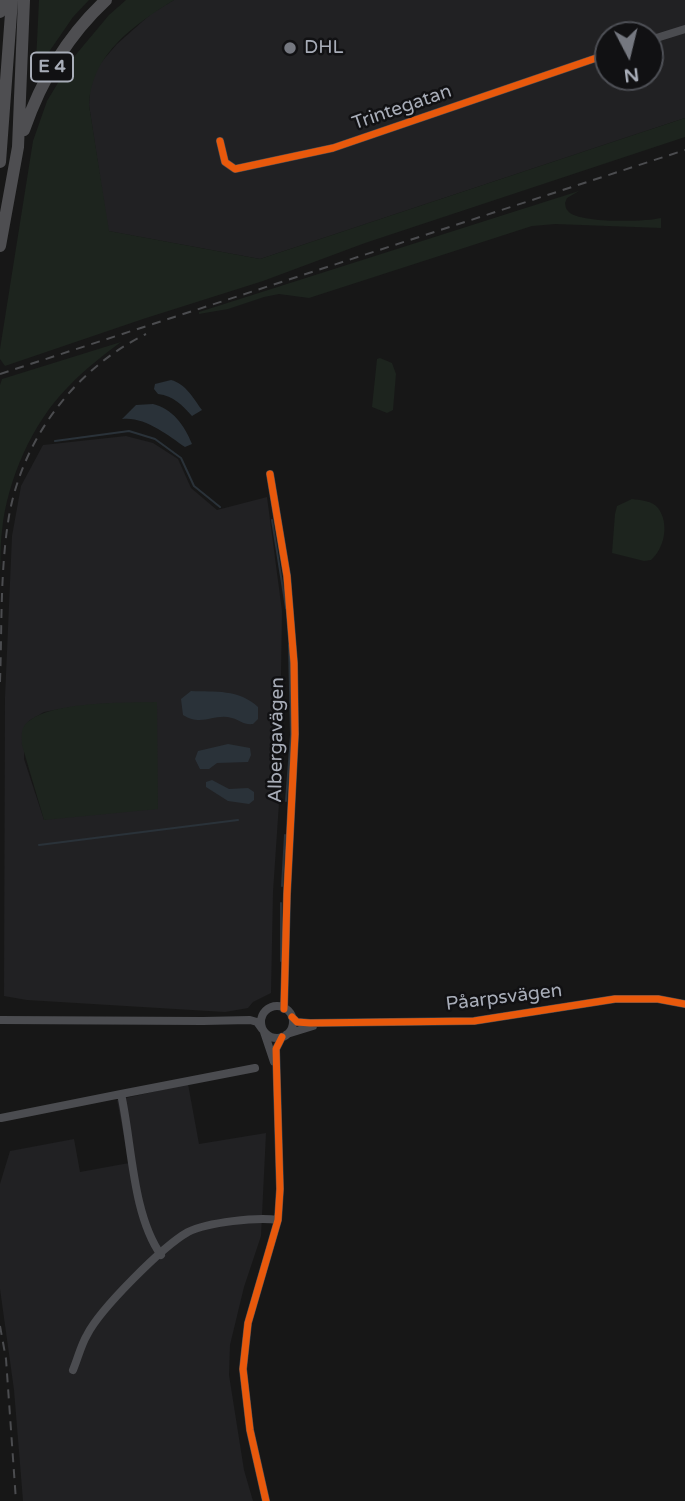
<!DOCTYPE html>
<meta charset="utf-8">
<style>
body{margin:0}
#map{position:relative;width:685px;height:1501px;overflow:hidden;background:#171717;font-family:"Varela Round",sans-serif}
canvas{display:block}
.north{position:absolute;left:594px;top:21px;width:70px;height:70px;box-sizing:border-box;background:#111113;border:2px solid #4d4f55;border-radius:50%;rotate:173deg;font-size:19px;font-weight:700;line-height:28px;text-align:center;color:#a8adb8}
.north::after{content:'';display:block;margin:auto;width:24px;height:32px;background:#757880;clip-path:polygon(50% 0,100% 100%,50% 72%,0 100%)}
</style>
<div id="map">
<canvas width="685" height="1501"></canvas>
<div class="north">N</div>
</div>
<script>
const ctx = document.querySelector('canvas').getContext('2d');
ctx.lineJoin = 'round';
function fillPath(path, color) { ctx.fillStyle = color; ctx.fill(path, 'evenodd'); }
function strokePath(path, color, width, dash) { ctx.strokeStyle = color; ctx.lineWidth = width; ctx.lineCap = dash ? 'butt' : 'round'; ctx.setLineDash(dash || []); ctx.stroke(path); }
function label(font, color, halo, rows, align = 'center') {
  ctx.font = font + ' "Varela Round",sans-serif'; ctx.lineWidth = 5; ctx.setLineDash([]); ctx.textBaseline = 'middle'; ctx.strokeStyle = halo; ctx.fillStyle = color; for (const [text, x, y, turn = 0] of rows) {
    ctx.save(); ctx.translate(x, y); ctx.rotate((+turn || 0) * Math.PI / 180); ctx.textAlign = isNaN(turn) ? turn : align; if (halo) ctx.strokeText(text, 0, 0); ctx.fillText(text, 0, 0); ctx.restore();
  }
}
const built = new Path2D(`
 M174,0H685V118L260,259L108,231L89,105L90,87L98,66L117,44L152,13ZM608,35H650V77H608Z
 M126,436L153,443L178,459L191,488L217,510L267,497L282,611L279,803L273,892L271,993L253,1002L248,1008L225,1012L27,1000L4,996L5,697L12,536L21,486L43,445ZM157,703L45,820H44L24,759V727L29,721L44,712L67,708L103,704Z
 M188,1084L199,1144L266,1133L261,1236L244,1287L230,1345L229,1375L244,1470L253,1501H23L14,1390L0,1289V1184L10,1151L74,1139L80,1172L129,1163L117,1100Z`);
const green = new Path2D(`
 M39,0H89L73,17L42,62H36Z
 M126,0H174C134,25 91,54 89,105L109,231L260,259L685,118V137L365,243L263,281L143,319L5,366L0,359V349L33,141L47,101L73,58L109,15Z
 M579,191L567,198L565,203C566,209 566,209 570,213C584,223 644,222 661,218V228L555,224L532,226L309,298L279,294L264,297L228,309L199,314V312Z
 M121,342C102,356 84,370 68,387C32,423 7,481 2,531C0,545 1,560 0,574V385L2,379Z
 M380,358L392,363L396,374L393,410L387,413L372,407L377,359Z
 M632,499C640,500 653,501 658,508C670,524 664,549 651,560L644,561L612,553L615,514L617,506Z
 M157,702L158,809L44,820L22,745C22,739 21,734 23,728C38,700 128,703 157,702Z`);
const water = new Path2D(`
 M171,380C186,384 193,398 202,410L192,416C182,405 174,396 158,394L154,389L155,384Z
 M153,404C172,408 185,426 192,444L185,447C168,435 144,416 122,419L136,405Z
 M191,691C215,692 239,689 258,707V719L253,724C243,725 240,720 232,718C214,713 202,727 183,715L181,699Z
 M228,744L250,748L251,755L248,762L217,763L209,769H200L195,759L198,751Z
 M212,780L229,789L248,788L254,792V800L249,804L228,801L206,787V782Z`);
const stream = new Path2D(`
 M55,441L129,431L155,439L181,458L194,486L220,507
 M272,520L286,608
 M286,801L291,735L289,645
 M39,845L238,820
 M282,886L285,835
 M281,961V903`);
const minor = new Path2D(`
 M650,40L685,29
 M220,141L225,162L235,169L333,148L608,54
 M270,474L287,576L294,663L295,734L287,894L284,1009
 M261 1022a16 16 0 1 1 32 0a16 16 0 1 1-32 0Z
 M292,1017L297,1022L310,1023L474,1021L615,999H658L685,1004
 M0,1020L203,1021L250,1020L257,1022L262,1029
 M264,1032L274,1062
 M287,1034L313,1026
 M121,1094L255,1068
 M1,1118L121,1094C132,1143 132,1214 161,1255
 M73,1370C78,1358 81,1345 87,1335C100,1309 163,1246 188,1232C208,1222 257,1217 278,1220
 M266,1501L250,1430L243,1369L248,1323L278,1220L280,1189L276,1049L282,1037`);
const highway = new Path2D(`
 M0,12L1,0
 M24,130C41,81 67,36 106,0
 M0,162L12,0
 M0,246L18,147L24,0`);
const rail = new Path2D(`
 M0,374L685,150
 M0,682C2,627 0,570 9,516C23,438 75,369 146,334
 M0,1326L6,1359L16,1501`);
const cycleway = new Path2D(`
 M220,141L225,162L235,169L333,148L608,54
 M270,474L287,576L294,663L295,734L287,894L284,1009
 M292,1017L297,1022L310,1023L474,1021L615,999H658L685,1004
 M266,1501L250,1430L243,1369L248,1323L278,1220L280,1189L276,1049L282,1037`);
const markers = [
 [290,48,7,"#757880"]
];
const shields = [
 [52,67,42]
];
const shieldNames = [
 ["E 4",52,67]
];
const poiNames = [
 ["DHL",304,48]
];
const streetNames = [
 ["Trintegatan",402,108,-19],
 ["Albergavägen",277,740,-89],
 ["Påarpsvägen",504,998,-7]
];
fillPath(built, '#212123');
fillPath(green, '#1d241e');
fillPath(water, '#2a3239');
strokePath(stream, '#2a3239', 2);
strokePath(minor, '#4b4c50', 8);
strokePath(highway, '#4e4e51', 12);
strokePath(rail, '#4b4c4f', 2, [9, 7]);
strokePath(cycleway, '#e8590c', 7);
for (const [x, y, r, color] of markers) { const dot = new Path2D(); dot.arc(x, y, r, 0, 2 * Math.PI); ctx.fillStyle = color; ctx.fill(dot); strokePath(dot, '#111113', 2.5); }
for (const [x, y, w] of shields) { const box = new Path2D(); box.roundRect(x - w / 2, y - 14.5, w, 29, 5); ctx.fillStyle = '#111113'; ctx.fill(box); strokePath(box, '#a8adb8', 2); }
label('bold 18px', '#a8adb8', null, shieldNames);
label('19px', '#a8adb8', '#111113', poiNames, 'left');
label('19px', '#a8adb8', '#111113', streetNames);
</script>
